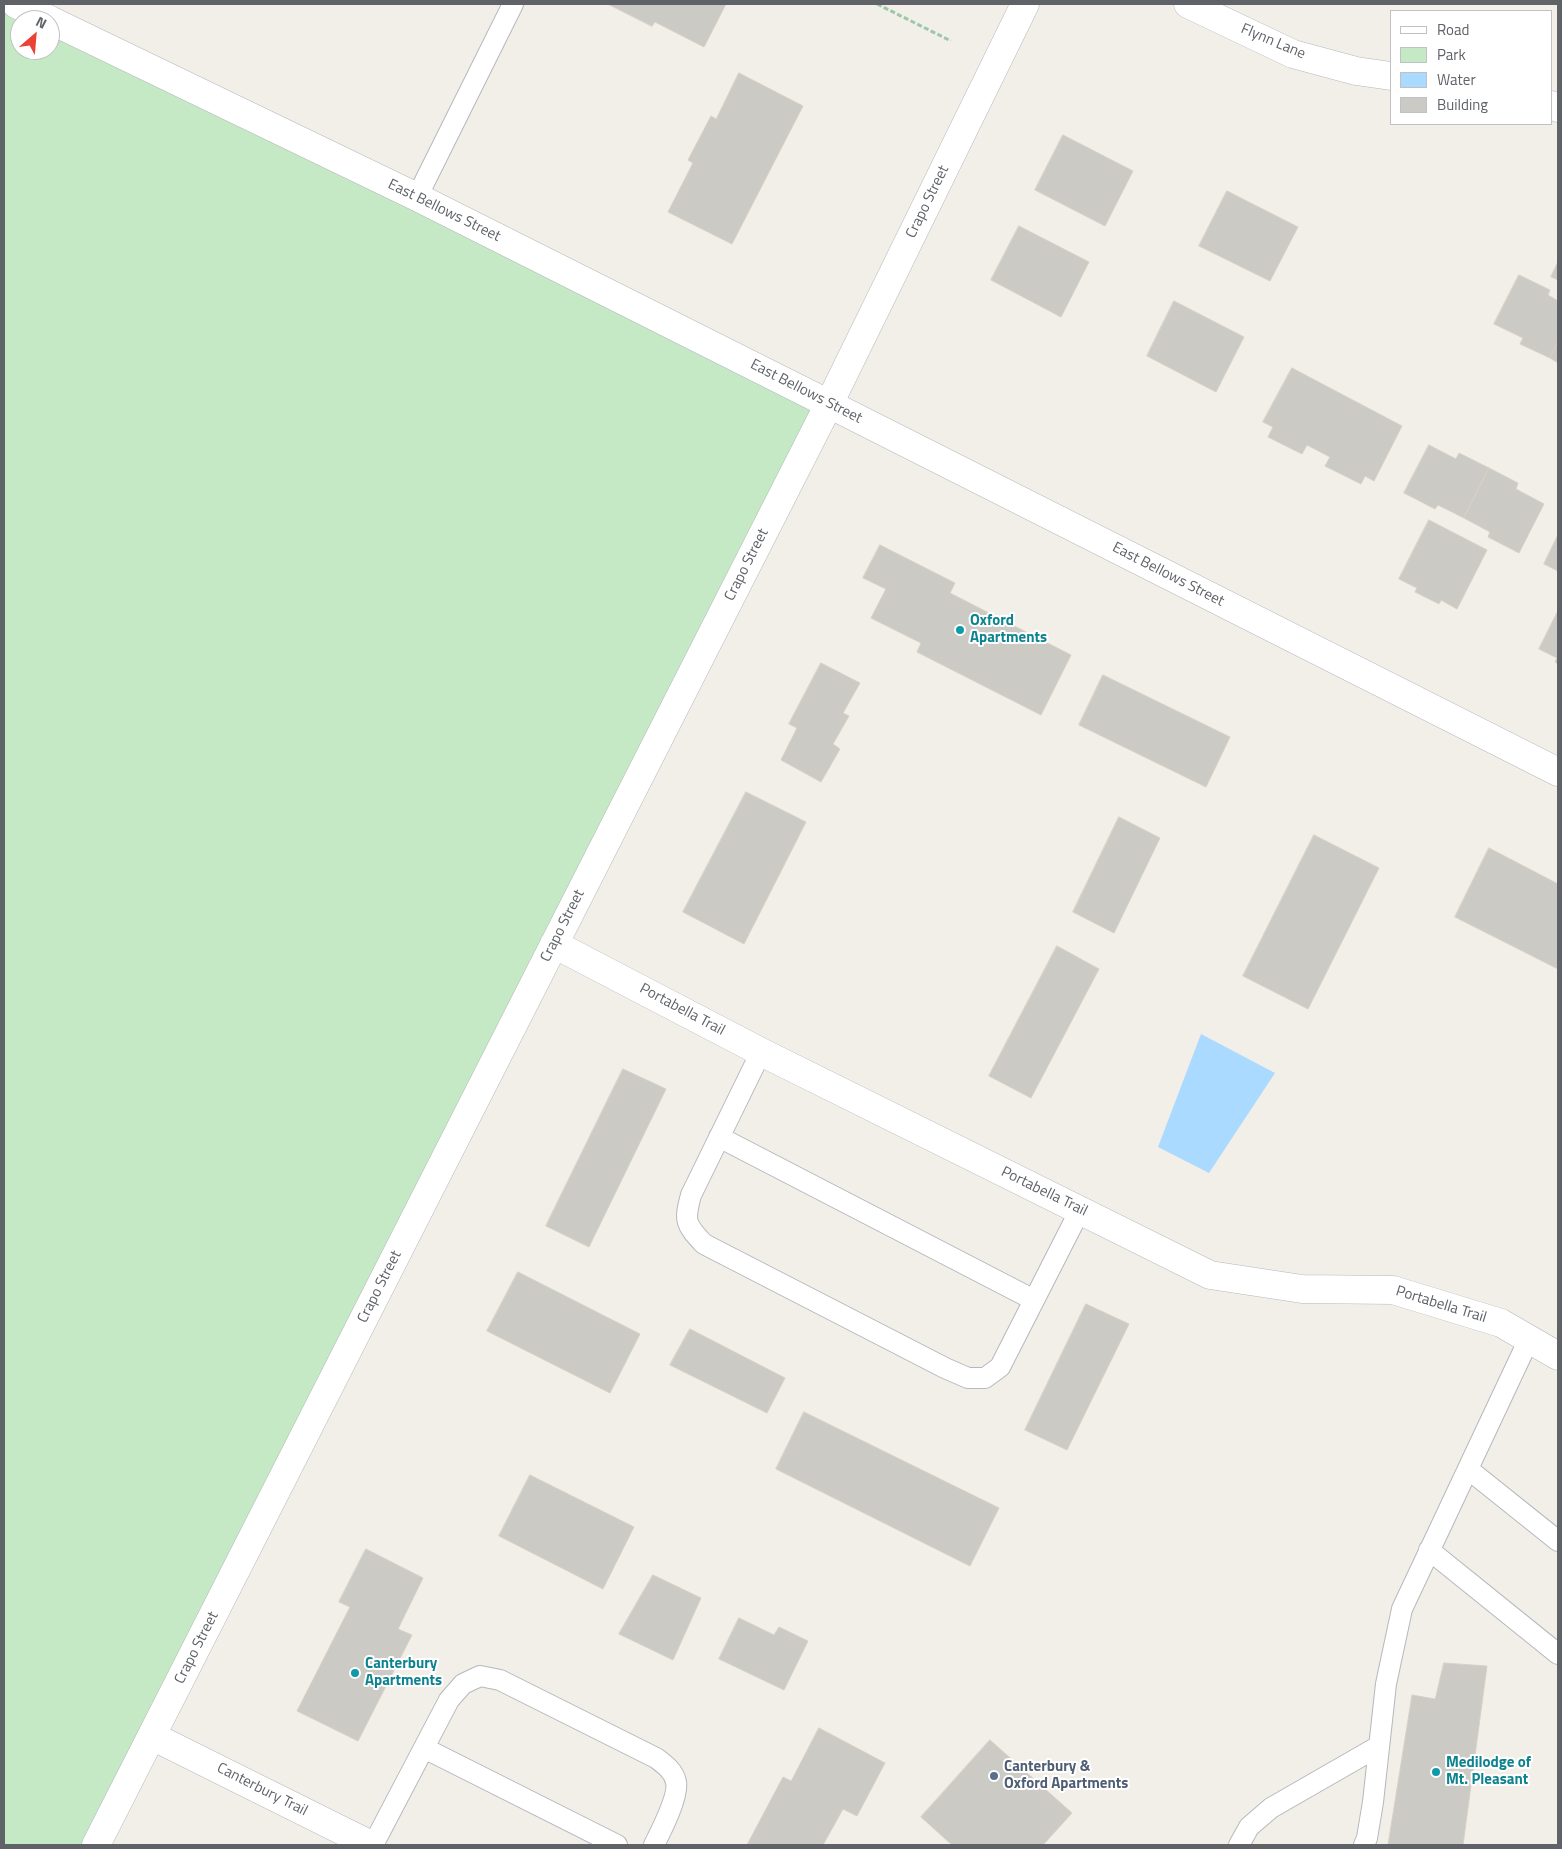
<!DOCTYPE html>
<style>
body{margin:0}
#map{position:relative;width:1562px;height:1849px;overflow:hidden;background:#f1efe8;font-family:"Titillium Web",sans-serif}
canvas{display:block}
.frame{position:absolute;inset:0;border:5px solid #5f6368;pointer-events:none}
.legend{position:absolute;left:1390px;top:10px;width:162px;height:115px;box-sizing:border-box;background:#fff;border:1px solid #bfc1c3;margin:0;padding:6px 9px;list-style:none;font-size:15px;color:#5f6368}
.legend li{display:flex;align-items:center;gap:10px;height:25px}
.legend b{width:25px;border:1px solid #bfc1c3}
.north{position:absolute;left:10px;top:10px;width:50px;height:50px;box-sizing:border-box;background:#fff;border:1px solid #bfc1c3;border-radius:50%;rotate:27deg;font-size:14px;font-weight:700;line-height:20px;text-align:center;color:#5f6368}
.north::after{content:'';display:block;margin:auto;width:18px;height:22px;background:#ea4335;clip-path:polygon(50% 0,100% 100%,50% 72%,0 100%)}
</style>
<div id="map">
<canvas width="1562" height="1849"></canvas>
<div class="frame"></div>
<ul class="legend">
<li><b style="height:6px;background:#fff"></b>Road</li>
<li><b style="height:14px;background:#c5e8c5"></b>Park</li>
<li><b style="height:14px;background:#aadaff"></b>Water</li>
<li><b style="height:14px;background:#cccac5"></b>Building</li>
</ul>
<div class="north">N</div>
</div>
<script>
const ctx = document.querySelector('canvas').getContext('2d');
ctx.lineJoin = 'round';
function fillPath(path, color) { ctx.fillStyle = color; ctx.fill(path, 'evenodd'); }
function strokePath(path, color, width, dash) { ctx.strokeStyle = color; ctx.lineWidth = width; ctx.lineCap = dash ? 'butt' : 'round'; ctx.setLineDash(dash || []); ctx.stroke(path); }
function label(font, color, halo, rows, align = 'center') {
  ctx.font = font + ' "Titillium Web",sans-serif'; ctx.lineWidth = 4; ctx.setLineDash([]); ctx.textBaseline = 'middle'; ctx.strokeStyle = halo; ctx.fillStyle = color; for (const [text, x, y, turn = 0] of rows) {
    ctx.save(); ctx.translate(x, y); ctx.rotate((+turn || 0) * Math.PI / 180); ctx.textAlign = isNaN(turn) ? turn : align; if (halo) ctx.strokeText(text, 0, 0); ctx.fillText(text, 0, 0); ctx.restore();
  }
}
const green = new Path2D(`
 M4,4H29L829,404L95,1845H4ZM20,20H50V50H20Z`);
const water = new Path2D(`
 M1201,1034L1275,1073L1209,1173L1158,1147Z`);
const building = new Path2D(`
 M608,4H726L704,47L655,22L652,26Z
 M739,73L803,106L732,244L668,212L693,163L688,160L711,116L716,119Z
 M1063,135L1133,171L1105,226L1035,190Z
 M1227,191L1298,227L1270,281L1199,246Z
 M1019,226L1089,262L1061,317L991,280Z
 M1558,262V280L1551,277Z
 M1519,275L1550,290L1548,295L1558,301V341L1550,358L1520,344L1523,338L1494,324Z
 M1174,301L1244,337L1216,392L1147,356Z
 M1558,341V363L1550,358Z
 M1292,368L1402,426L1374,481L1365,476L1361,484L1325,466L1330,457L1307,445L1302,454L1268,437L1273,427L1263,422Z
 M1429,445L1456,459L1459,453L1489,468L1464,518L1438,505L1435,509L1404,493Z
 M1489,468L1518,483L1516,489L1544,504L1519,553L1488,537L1490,532L1464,518Z
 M1429,520L1487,550L1457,609L1441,600L1439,604L1415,592L1417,588L1399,579Z
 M1558,535V571L1544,564Z
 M880,545L955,583L950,593L1071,655L1041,715L917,652L921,643L871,618L886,589L863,578Z
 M1558,611V664L1555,662L1557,658L1539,649Z
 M821,663L860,683L843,713L849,716L833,744L840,749L821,782L781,760L797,728L789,724Z
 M1103,675L1230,737L1206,787L1079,725Z
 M746,792L806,822L744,944L683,912Z
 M1119,817L1160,838L1114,933L1073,912Z
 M1314,835L1379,868L1308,1009L1243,976Z
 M1489,848L1558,884V969L1455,917Z
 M1057,946L1099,969L1031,1098L989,1076Z
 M623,1069L666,1089L589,1247L546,1226Z
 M518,1272L640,1334L610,1393L487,1331Z
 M1086,1304L1129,1324L1067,1450L1025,1430Z
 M690,1329L785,1378L767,1413L670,1365Z
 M804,1412L999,1508L970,1566L776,1469Z
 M530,1475L634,1527L603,1589L499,1536Z
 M366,1549L423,1578L398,1629L412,1635L358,1741L297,1711L350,1607L339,1602Z
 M653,1575L701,1598L673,1660L619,1634Z
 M739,1618L774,1635L779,1627L808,1641L784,1690L719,1659Z
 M1444,1663L1487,1666L1463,1845H1388L1412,1695L1435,1699Z
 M819,1728L885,1763L857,1816L843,1809L823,1845H747L783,1777L791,1781Z
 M990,1740L1072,1813L1043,1845H952L921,1817Z`);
const path = new Path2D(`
 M877,4L951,41`);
const lane = new Path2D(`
 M417,197L513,4
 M761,1052L691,1195C684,1221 685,1224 704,1244L945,1368L968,1378H985L1000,1367L1080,1210
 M719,1137L1034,1300
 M1468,1469L1558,1541
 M1429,1550L1558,1654
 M424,1748L617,1845
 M373,1845L449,1700L463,1684L480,1676L500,1680L656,1758C664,1764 674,1771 676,1782C679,1796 661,1831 654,1845
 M1239,1845L1249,1827L1271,1808L1379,1746
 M1364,1845L1367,1838L1373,1802L1386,1684L1402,1609L1529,1339`);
const street = new Path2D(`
 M16,4L50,20
 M1188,4L1293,54L1356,71L1391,76
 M50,20L417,197L829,404L1558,772
 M1551,105L1558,108
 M554,944L761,1052L1210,1275L1302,1289L1393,1290L1501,1323L1558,1356
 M152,1736L371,1845
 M96,1845L829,404L1025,4`);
const markers = [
 [960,630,5,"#0f9aa8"],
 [355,1673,5,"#0f9aa8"],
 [1436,1772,5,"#0f9aa8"],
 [994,1776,5,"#5c6f8a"]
];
const streetNames = [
 ["Flynn Lane",1273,42,23],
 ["Crapo Street",928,202,-64],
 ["East Bellows Street",444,211,26],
 ["East Bellows Street",806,392,27],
 ["Crapo Street",747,565,-63],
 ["East Bellows Street",1168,575,27],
 ["Crapo Street",563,926,-63],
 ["Portabella Trail",682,1010,28],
 ["Portabella Trail",1044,1192,26],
 ["Crapo Street",380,1287,-63],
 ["Portabella Trail",1441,1305,17],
 ["Crapo Street",197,1648,-63],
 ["Canterbury Trail",262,1790,27]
];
const cultureNames = [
 ["Oxford",970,621],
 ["Apartments",970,638],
 ["Canterbury",365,1664],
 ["Apartments",365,1681],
 ["Medilodge of",1446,1763],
 ["Mt. Pleasant",1446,1780]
];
const serviceNames = [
 ["Canterbury &",1004,1767],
 ["Oxford Apartments",1004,1784]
];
fillPath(green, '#c5e8c5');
fillPath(water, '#aadaff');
fillPath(building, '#cccac5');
strokePath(building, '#d6d1c6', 1);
strokePath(lane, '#b5b8bc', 22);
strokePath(street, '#b5b8bc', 29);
strokePath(path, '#9cc7a9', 3, [5, 2.5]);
strokePath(lane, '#fff', 20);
strokePath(street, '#fff', 28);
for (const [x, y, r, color] of markers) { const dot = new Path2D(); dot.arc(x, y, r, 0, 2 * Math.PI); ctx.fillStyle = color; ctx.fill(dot); strokePath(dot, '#fff', 2); }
label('15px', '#5f6368', '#fff', streetNames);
label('bold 15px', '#0d838f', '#fff', cultureNames, 'left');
label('bold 15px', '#4e5e75', '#fff', serviceNames, 'left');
</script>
